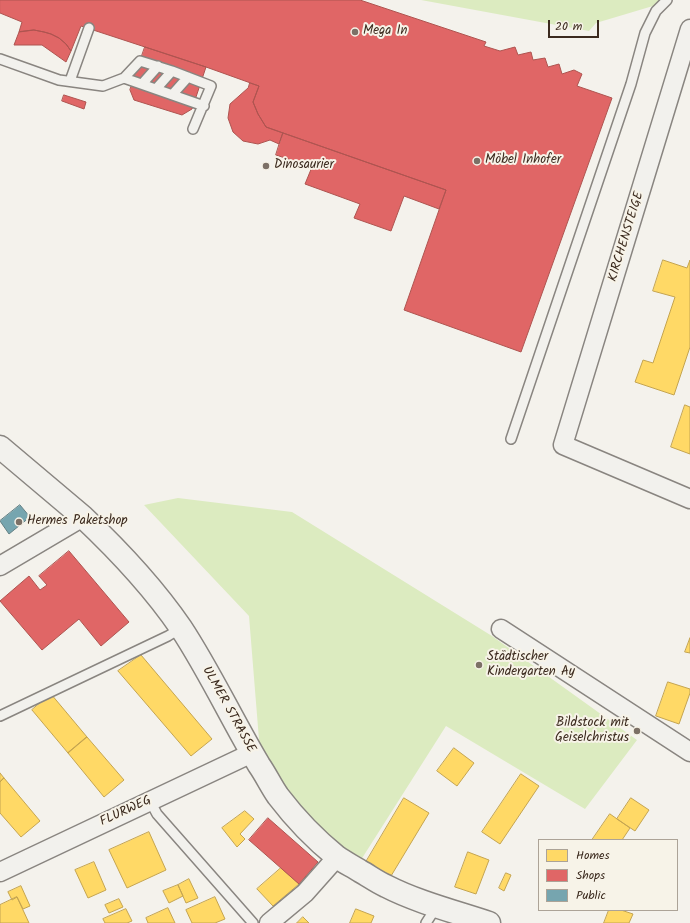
<!DOCTYPE html>
<meta charset="utf-8">
<style>
body{margin:0}
#map{position:relative;width:690px;height:923px;overflow:hidden;background:#f4f2ec;font-family:Kalam,sans-serif}
canvas{display:block}
.legend{position:absolute;left:538px;top:839px;width:140px;height:72px;box-sizing:border-box;background:#f7f3e8;border:1px solid #aca397;margin:0;padding:5px 7px;list-style:none;font-size:12px;color:#3b2a1e}
.legend li{display:flex;align-items:center;gap:8px;height:20px}
.legend b{width:20px;border:1px solid #aca397}
.scale{position:absolute;left:548px;top:20px;width:51px;height:18px;box-sizing:border-box;border:2px solid #3b2a1e;border-top:0;padding-left:5px;font-size:12px;line-height:14px;white-space:nowrap;color:#3b2a1e;-webkit-text-stroke:3px #f7f3e8;paint-order:stroke}
</style>
<div id="map">
<canvas width="690" height="923"></canvas>
<ul class="legend">
<li><b style="height:11px;background:#ffd966"></b>Homes</li>
<li><b style="height:11px;background:#e06666"></b>Shops</li>
<li><b style="height:11px;background:#76a5af"></b>Public</li>
</ul>
<div class="scale">20 m</div>
</div>
<script>
const ctx = document.querySelector('canvas').getContext('2d');
ctx.lineJoin = 'round';
function fillPath(path, color) { ctx.fillStyle = color; ctx.fill(path, 'evenodd'); }
function strokePath(path, color, width, dash) { ctx.strokeStyle = color; ctx.lineWidth = width; ctx.lineCap = dash ? 'butt' : 'round'; ctx.setLineDash(dash || []); ctx.stroke(path); }
function label(font, color, halo, rows, align = 'center') {
  ctx.font = font + ' Kalam,sans-serif'; ctx.lineWidth = 4; ctx.setLineDash([]); ctx.textBaseline = 'middle'; ctx.strokeStyle = halo; ctx.fillStyle = color; for (const [text, x, y, turn = 0] of rows) {
    ctx.save(); ctx.translate(x, y); ctx.rotate((+turn || 0) * Math.PI / 180); ctx.textAlign = isNaN(turn) ? turn : align; if (halo) ctx.strokeText(text, 0, 0); ctx.fillText(text, 0, 0); ctx.restore();
  }
}
const green = new Path2D(`
 M421,0H673L596,23L589,31Z
 M178,498L292,512L492,636L637,740L585,809L446,726L359,863L289,804L260,752L249,616L144,505Z`);
const homes = new Path2D(`
 M663,260L687,268L690,260V347L674,395L635,382L643,360L653,363L675,297L653,291Z
 M685,405L690,407V454L671,447Z
 M690,638V653L685,652Z
 M141,655L212,739L191,756L118,671Z
 M668,682L690,689V693L679,724L656,716Z
 M51,694L87,737L68,753L32,710Z
 M87,737L124,780L104,797L68,753Z
 M454,748L474,763L457,786L437,771Z
 M0,773L4,778L0,782Z
 M521,774L539,786L500,844L482,832Z
 M4,778L40,821L21,837L0,813V782Z
 M404,798L429,813L391,876L366,862Z
 M631,798L649,810L635,831L617,819Z
 M245,811L254,819L240,834L245,839L237,847L222,828Z
 M610,814L630,828L622,840H592Z
 M149,832L166,870L127,888L109,850Z
 M468,852L489,860L476,894L455,887Z
 M94,862L106,890L88,898L75,870Z
 M281,868L299,884L273,906L257,889Z
 M506,873L511,875L504,891L499,888Z
 M189,879L198,898L186,903L178,885Z
 M178,885L183,896L169,903L163,891Z
 M21,886L30,906L23,909L17,897L12,900L8,892Z
 M17,897L29,923H0V905Z
 M215,897L225,919L215,923H192L186,910Z
 M119,899L123,907L109,913L105,905Z
 M168,908L175,923H148L146,918Z
 M126,909L132,921L127,923H105L103,919Z
 M356,909L374,916L371,923H350Z
 M609,910H621L633,914L629,923H604Z
 M303,917L309,923H297Z`);
const shops = new Path2D(`
 M0,0H360L486,42L484,46L500,51L515,47L518,55L531,52L533,60L545,58L548,67L559,64L562,74L574,70L582,74L577,86L612,98L521,352L404,310L446,190L266,127L258,114L253,102L259,86L206,67L81,26L71,51L66,44L59,38L51,34L44,32L34,30L19,32L22,22L0,13Z
 M34,30L44,32L51,34L59,38L66,44L71,51L66,62L42,45H14L19,32Z
 M145,47L206,67L192,109L182,115L134,100L130,90Z
 M250,83L259,86L253,102L258,114L266,127L283,133L279,144L270,140L258,144L243,141L233,132L228,118L230,104L248,88Z
 M64,95L86,102L84,109L62,101Z
 M283,133L446,190L439,209L404,196L391,231L354,218L360,204L305,184L312,167L276,155Z
 M69,551L129,622L101,646L79,619L42,650L0,601L29,576L40,590L47,585L39,576Z
 M268,818L318,862L299,884L249,840Z`);
const public = new Path2D(`
 M20,505L30,517L9,534L0,521Z`);
const lane = new Path2D(`
 M0,59L59,80L103,86L124,78L204,106
 M124,78L140,61L172,71L211,86L193,129
 M70,81L89,28
 M142,84L158,66
 M156,89L172,71
 M172,95L188,77
 M511,439L631,84L645,33L656,11L667,0
 M0,716L168,636L181,628
 M150,801L157,814L253,923
 M426,923L437,906`);
const street = new Path2D(`
 M690,29L563,445L690,499
 M0,566L83,517
 M501,629L690,752
 M0,872L252,753
 M269,923L305,893L337,857`);
const secondary = new Path2D(`
 M0,447L83,517C119,551 153,587 181,628C210,672 232,720 259,765C266,775 271,786 278,796C294,817 316,840 337,857C344,862 352,866 360,871C369,876 377,882 386,886C417,902 456,912 489,923`);
const markers = [
 [355,32,4,"#7c7066"],
 [477,161,4,"#7c7066"],
 [266,166,4,"#7c7066"],
 [19,522,4,"#7c7066"],
 [479,665,4,"#7c7066"],
 [637,731,4,"#7c7066"]
];
const poiNames = [
 ["Mega In",363,32],
 ["Möbel Inhofer",485,161],
 ["Dinosaurier",274,166],
 ["Hermes Paketshop",27,522],
 ["Städtischer",487,658],
 ["Kindergarten Ay",487,673],
 ["Bildstock mit",629,724,"right"],
 ["Geiselchristus",629,739,"right"]
];
const streetNames = [
 ["KIRCHENSTEIGE",627,237,-73],
 ["ULMER STRASSE",228,710,61],
 ["FLURWEG",126,812,-25]
];
fillPath(green, '#dcebc0');
fillPath(homes, '#ffd966');
strokePath(homes, '#c4a450', 1);
fillPath(shops, '#e06666');
strokePath(shops, '#ae5450', 1);
fillPath(public, '#76a5af');
strokePath(public, '#648084', 1);
strokePath(lane, '#898580', 12);
strokePath(street, '#898580', 21);
strokePath(secondary, '#898580', 25);
strokePath(lane, '#f2f1ed', 9);
strokePath(street, '#f2f1ed', 18);
strokePath(secondary, '#f2f1ed', 22);
for (const [x, y, r, color] of markers) { const dot = new Path2D(); dot.arc(x, y, r, 0, 2 * Math.PI); ctx.fillStyle = color; ctx.fill(dot); strokePath(dot, '#f7f3e8', 1.5); }
label('13px', '#3b2a1e', '#f7f3e8', poiNames, 'left');
label('13px', '#3b2a1e', '#f7f3e8', streetNames);
</script>
